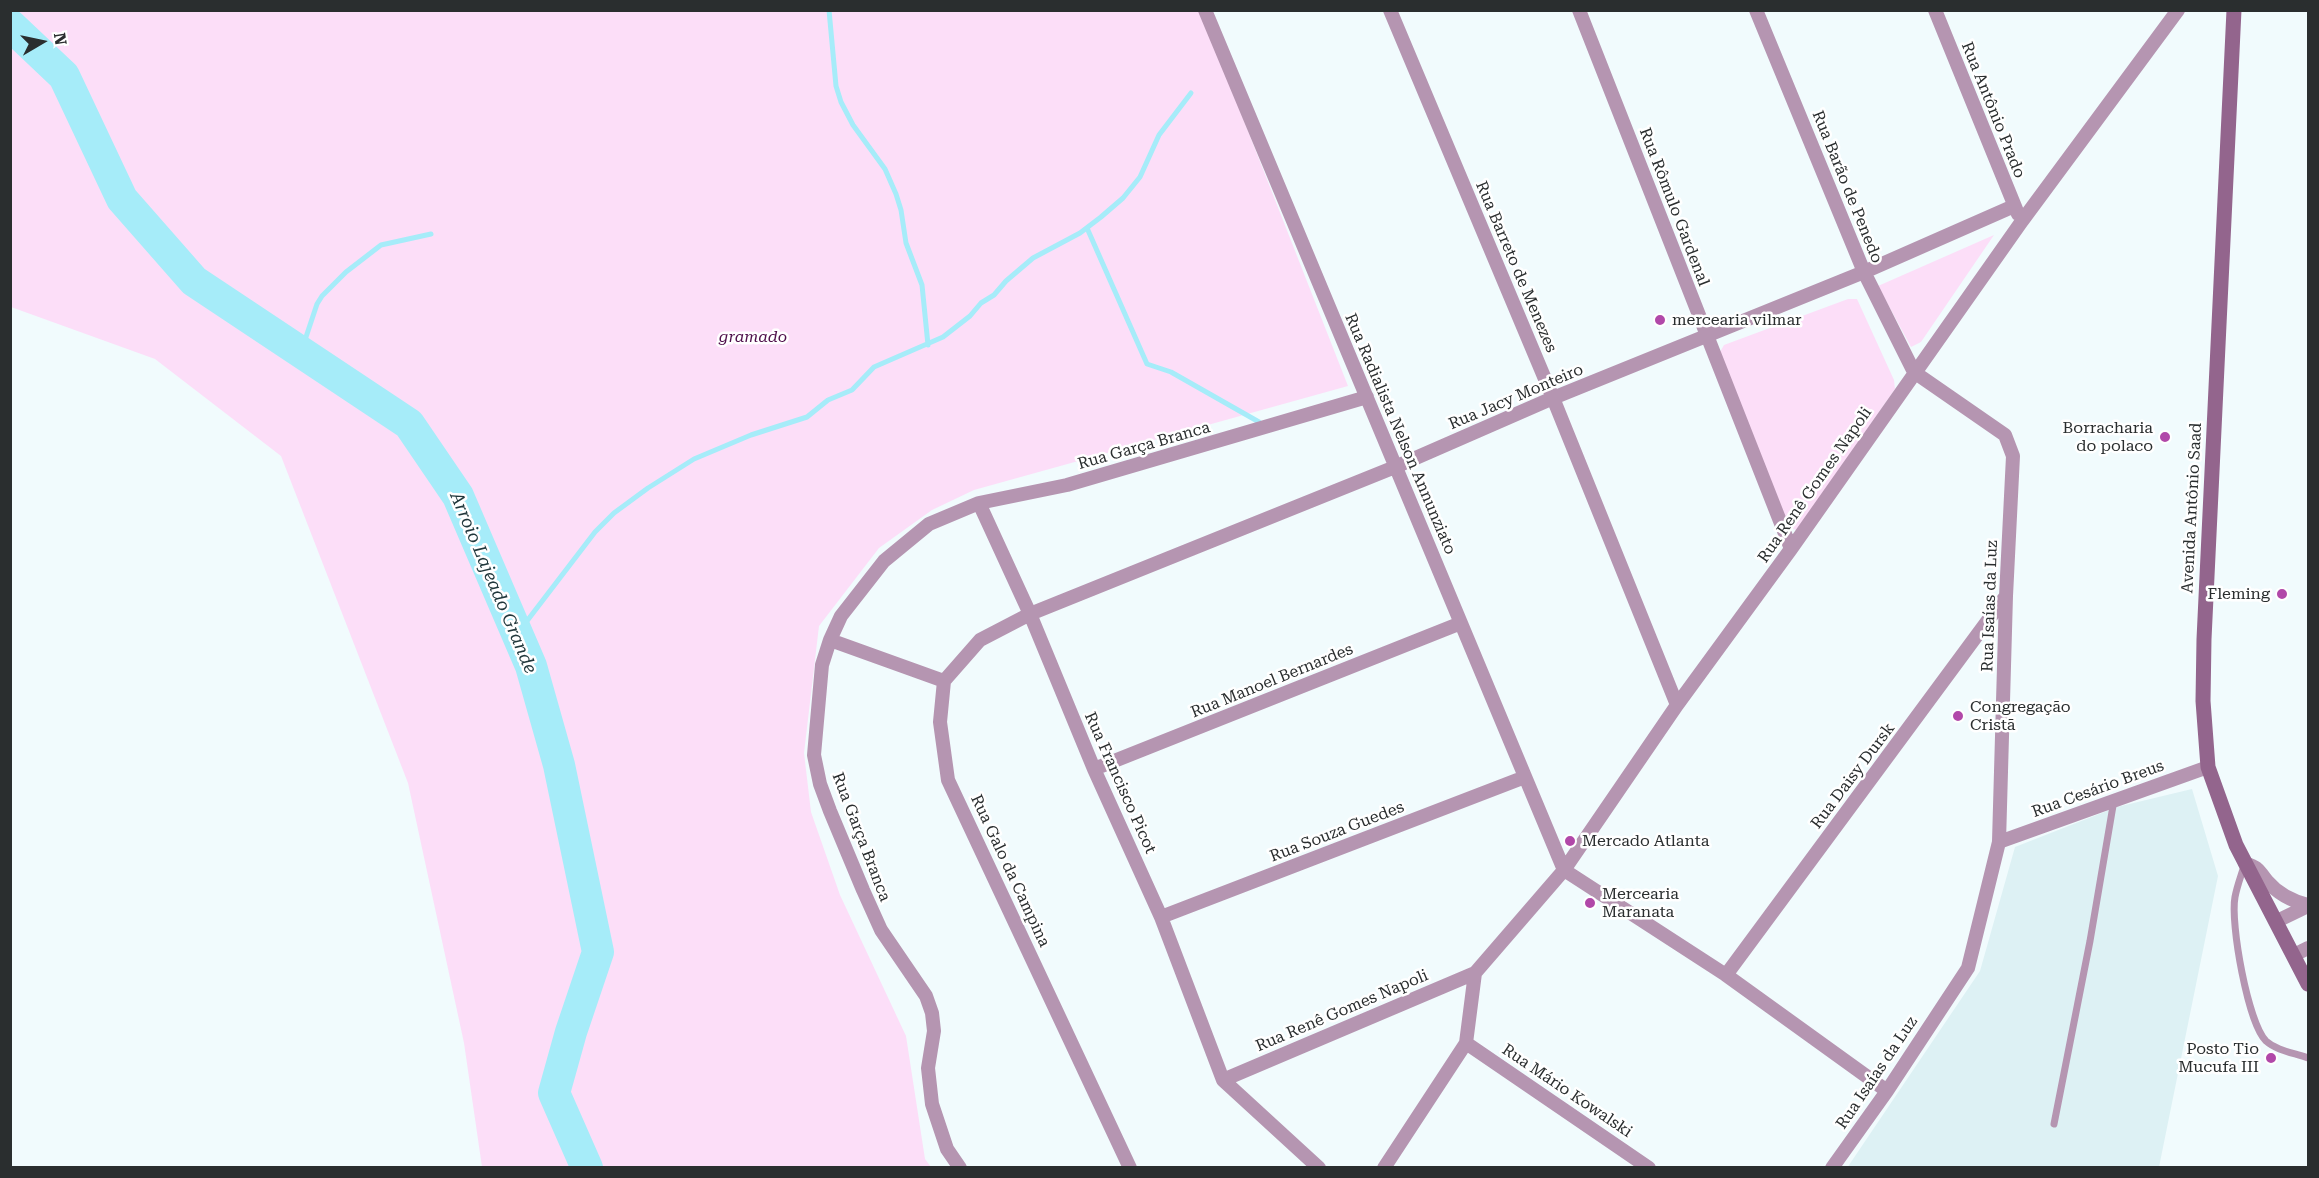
<!DOCTYPE html>
<meta charset="utf-8">
<style>
body{margin:0}
#map{position:relative;width:2319px;height:1178px;overflow:hidden;background:#f1fbfd;font-family:"Roboto Serif",serif}
canvas{display:block}
.frame{position:absolute;inset:0;border:12px solid #2a2e2f;pointer-events:none}
.north{position:absolute;left:12px;top:12px;width:60px;height:60px;-webkit-text-stroke:4px #fff;paint-order:stroke;rotate:81deg;font-size:16px;font-weight:700;line-height:24px;text-align:center;color:#2a2e2f}
.north::after{content:'';display:block;margin:auto;width:21px;height:27px;background:#2a2e2f;clip-path:polygon(50% 0,100% 100%,50% 72%,0 100%)}
</style>
<div id="map">
<canvas width="2319" height="1178"></canvas>
<div class="frame"></div>
<div class="north">N</div>
</div>
<script>
const ctx = document.querySelector('canvas').getContext('2d');
ctx.lineJoin = 'round';
function fillPath(path, color) { ctx.fillStyle = color; ctx.fill(path, 'evenodd'); }
function strokePath(path, color, width, dash) { ctx.strokeStyle = color; ctx.lineWidth = width; ctx.lineCap = dash ? 'butt' : 'round'; ctx.setLineDash(dash || []); ctx.stroke(path); }
function label(font, color, halo, rows, align = 'center') {
  ctx.font = font + ' "Roboto Serif",serif'; ctx.lineWidth = 5; ctx.setLineDash([]); ctx.textBaseline = 'middle'; ctx.strokeStyle = halo; ctx.fillStyle = color; for (const [text, x, y, turn = 0] of rows) {
    ctx.save(); ctx.translate(x, y); ctx.rotate((+turn || 0) * Math.PI / 180); ctx.textAlign = isNaN(turn) ? turn : align; if (halo) ctx.strokeText(text, 0, 0); ctx.fillText(text, 0, 0); ctx.restore();
  }
}
const built = new Path2D(`
 M2192,789L2218,876L2159,1167L1847,1168L1980,971L2015,847L2117,807Z`);
const green = new Path2D(`
 M11,11H1201L1348,386L974,490L932,510L879,548L819,626L804,753L811,812L840,895L906,1036L925,1159L931,1167H482L464,1043L408,783L281,456L155,359L11,307Z
 M1994,235L1921,342L1911,347L1878,286Z
 M1848,299H1857L1894,380L1895,389L1797,530L1789,528L1720,352L1724,345Z`);
const stream = new Path2D(`
 M829,10L836,86L841,102L853,125L885,169L896,194L901,210L906,243L922,285L928,345
 M1087,228L1147,364L1171,372L1259,422
 M301,352L317,304L322,296L346,272L381,245L431,234
 M517,634L595,532L614,513L648,488L694,459L751,435L807,417L828,400L852,390L874,367L943,337L970,316L981,303L994,295L1006,281L1033,258L1080,233L1101,217L1123,198L1140,177L1159,135L1191,93`);
const river = new Path2D(`
 M10,25L64,76L122,199L194,281L409,424L458,496L531,666L559,765L598,952L571,1032L554,1093L587,1168`);
const service = new Path2D(`
 M2244,866C2241,876 2237,886 2235,897C2230,923 2248,1023 2266,1041C2277,1051 2295,1053 2308,1058
 M2054,1124L2090,941L2114,800`);
const minor = new Path2D(`
 M1205,10L1564,870L1726,975L1887,1091
 M1390,10L1553,398L1677,705
 M1579,10L1791,549
 M1756,10L1864,272L1914,372L2005,435L2013,456L2006,596L1999,842L1968,968L1887,1091L1832,1168
 M1935,10L2018,214
 M979,503L1030,614L1094,769L1161,917L1223,1080L1319,1168
 M830,640L944,681
 M1094,769L1461,623
 M1999,842L2208,767
 M2245,863C2261,869 2257,869 2267,881C2278,894 2292,901 2308,905
 M1161,917L1525,777
 M2277,921L2308,906
 M2294,955L2308,948
 M1726,975L2006,596
 M1466,1043L1649,1168
 M1223,1080L1475,973L1564,870L1677,705L1791,549L2022,221L2178,10
 M960,1168L947,1149L932,1104L928,1068L934,1031L932,1013L926,996L881,930L863,890L830,811L820,784L814,755L822,665L830,640L841,616L884,561L929,524L979,503L1067,485L1367,397
 M1130,1168L948,780L940,722L944,681L980,640L1030,614L1395,467L1553,398L1864,272L2014,206
 M1384,1168L1466,1043L1475,973`);
const secondary = new Path2D(`
 M2234,10L2204,639L2203,701L2208,767L2236,845L2308,984`);
const markers = [
 [1660,320,6,"#b148a9"],
 [2165,437,6,"#b148a9"],
 [2282,594,6,"#b148a9"],
 [1958,716,6,"#b148a9"],
 [1570,841,6,"#b148a9"],
 [1590,903,6,"#b148a9"],
 [2271,1058,6,"#b148a9"]
];
const streetNames = [
 ["Rua Antônio Prado",1993,110,68],
 ["Rua Barão de Penedo",1847,187,68],
 ["Rua Rômulo Gardenal",1674,207,69],
 ["Rua Barreto de Menezes",1516,267,67],
 ["Rua Jacy Monteiro",1516,397,-23],
 ["Rua Radialista Nelson Annunziato",1400,434,67],
 ["Rua Garça Branca",1144,446,-16],
 ["Rua Renê Gomes Napoli",1815,485,-55],
 ["Avenida Antônio Saad",2192,508,-87],
 ["Rua Isaías da Luz",1990,606,-88],
 ["Rua Manoel Bernardes",1272,681,-22],
 ["Rua Daisy Dursk",1853,776,-53],
 ["Rua Francisco Picot",1120,783,66],
 ["Rua Cesário Breus",2098,789,-20],
 ["Rua Souza Guedes",1337,832,-21],
 ["Rua Garça Branca",861,837,69],
 ["Rua Galo da Campina",1010,871,65],
 ["Rua Renê Gomes Napoli",1342,1011,-23],
 ["Rua Isaías da Luz",1877,1073,-56],
 ["Rua Mário Kowalski",1567,1091,34]
];
const poiNames = [
 ["mercearia vilmar",1672,320],
 ["Borracharia",2153,428,"right"],
 ["do polaco",2153,446,"right"],
 ["Fleming",2270,594,"right"],
 ["Congregação",1970,707],
 ["Cristã",1970,725],
 ["Mercado Atlanta",1582,841],
 ["Mercearia",1602,894],
 ["Maranata",1602,912],
 ["Posto Tio",2259,1049,"right"],
 ["Mucufa III",2259,1067,"right"]
];
const parkNames = [
 ["gramado",753,337]
];
const waterNames = [
 ["Arroio Lajeado Grande",493,583,67]
];
fillPath(built, '#ddf1f4');
fillPath(green, '#fcdef8');
strokePath(stream, '#a6ecf9', 5);
strokePath(river, '#a6ecf9', 32);
strokePath(service, '#b595b1', 7);
strokePath(minor, '#b595b1', 14);
strokePath(secondary, '#93658d', 15);
for (const [x, y, r, color] of markers) { const dot = new Path2D(); dot.arc(x, y, r, 0, 2 * Math.PI); ctx.fillStyle = color; ctx.fill(dot); strokePath(dot, '#fff', 2); }
label('16px', '#2a2e2f', '#fff', streetNames);
label('16px', '#2a2e2f', '#fff', poiNames, 'left');
label('italic 16px', '#4f0f4b', '#fff', parkNames);
label('italic 18px', '#21383c', '#fff', waterNames);
</script>
